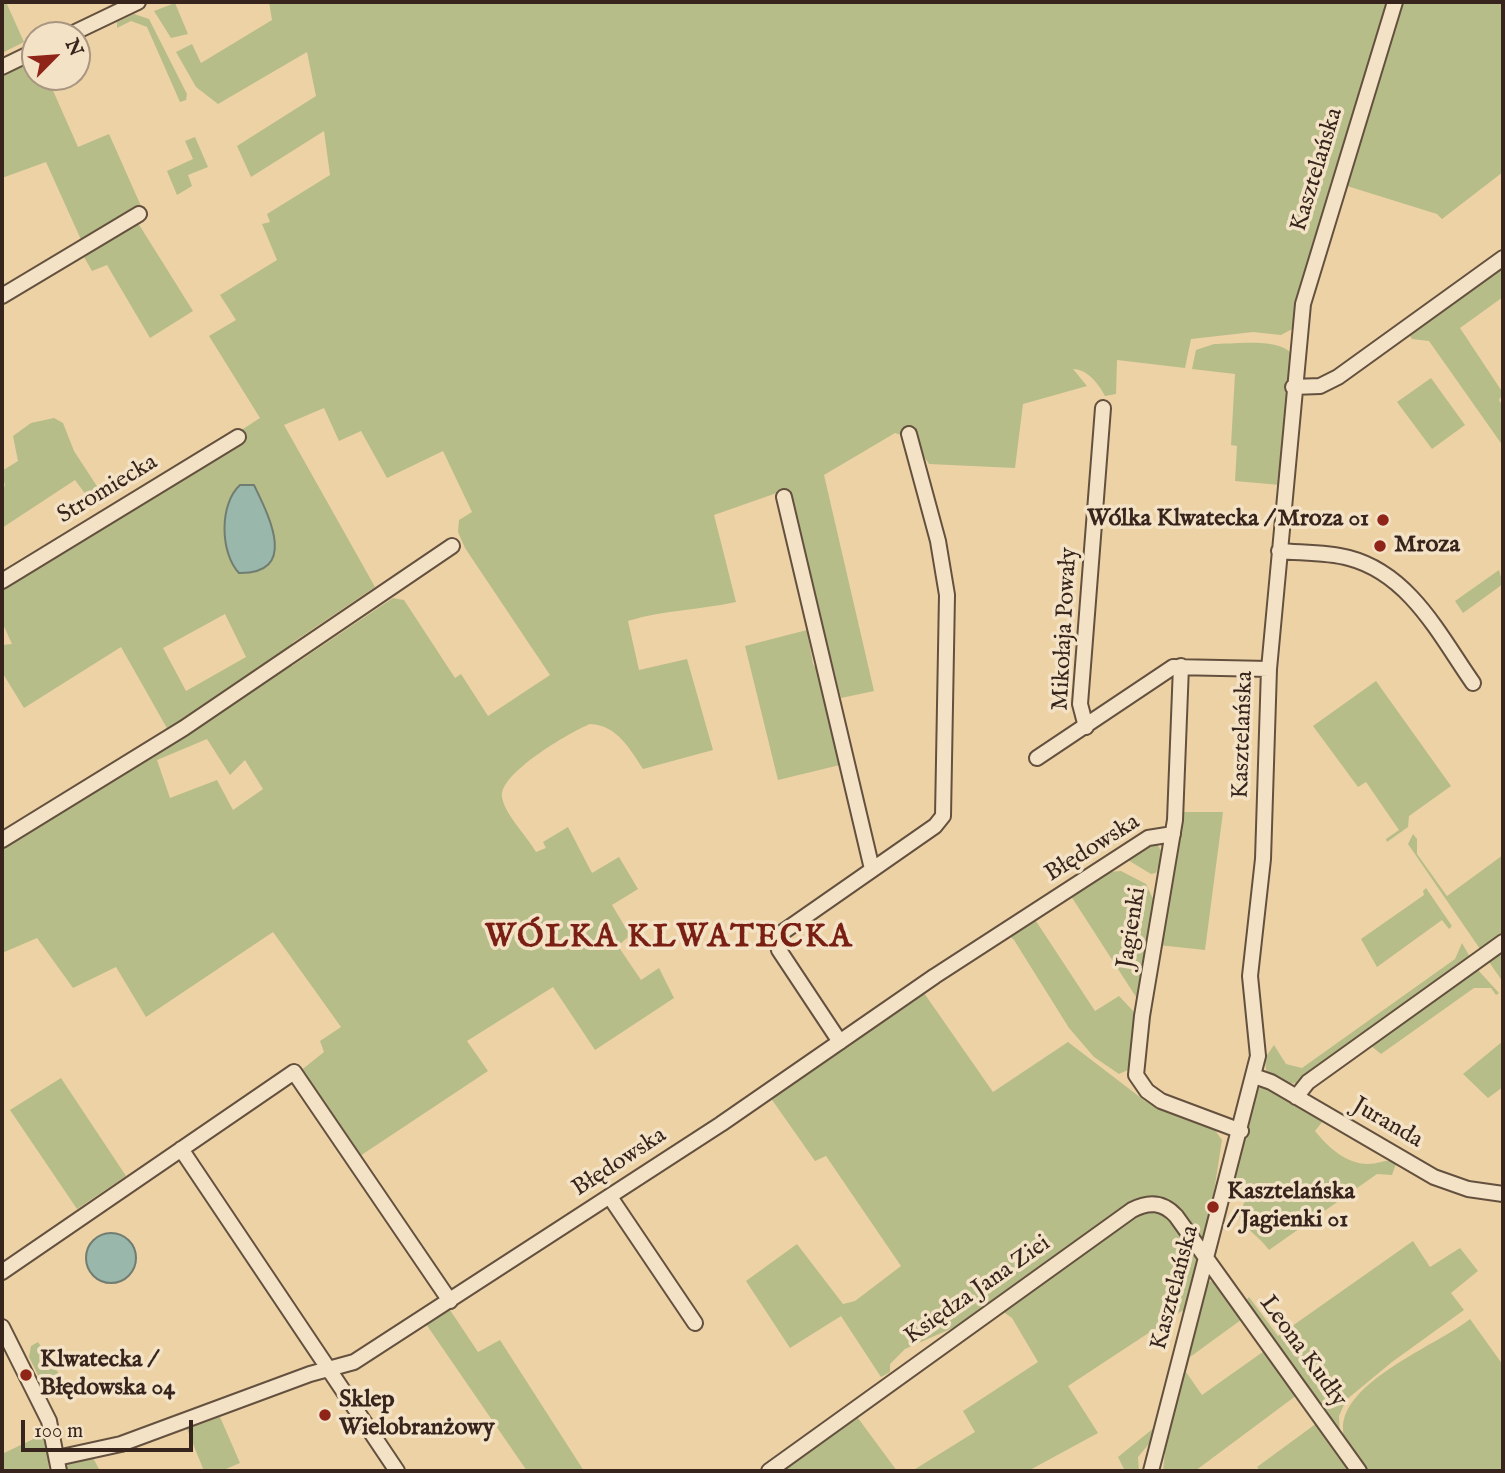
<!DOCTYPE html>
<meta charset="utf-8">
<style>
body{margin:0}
#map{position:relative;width:1505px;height:1473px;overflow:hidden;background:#edd2a6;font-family:"IM FELL English",serif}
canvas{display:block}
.frame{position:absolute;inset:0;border:4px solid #37251d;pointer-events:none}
.north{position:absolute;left:21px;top:21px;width:70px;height:70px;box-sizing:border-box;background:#f3e2c5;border:2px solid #a89682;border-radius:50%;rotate:65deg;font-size:19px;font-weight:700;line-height:28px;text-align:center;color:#37251d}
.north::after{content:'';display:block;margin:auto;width:24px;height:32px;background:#8f2418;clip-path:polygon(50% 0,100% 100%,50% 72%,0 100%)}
.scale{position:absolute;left:21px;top:1420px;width:172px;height:32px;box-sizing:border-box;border:4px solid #37251d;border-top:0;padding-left:9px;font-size:21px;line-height:24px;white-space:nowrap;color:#37251d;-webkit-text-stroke:5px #f3e2c5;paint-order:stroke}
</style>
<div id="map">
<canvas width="1505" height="1473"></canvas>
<div class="frame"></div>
<div class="north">N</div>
<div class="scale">100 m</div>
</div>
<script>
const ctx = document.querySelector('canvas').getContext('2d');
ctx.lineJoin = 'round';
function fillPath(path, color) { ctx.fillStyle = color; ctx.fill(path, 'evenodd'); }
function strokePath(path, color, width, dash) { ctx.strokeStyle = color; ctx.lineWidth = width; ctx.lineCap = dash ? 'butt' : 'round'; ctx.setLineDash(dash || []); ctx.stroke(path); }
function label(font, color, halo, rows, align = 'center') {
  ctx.font = font + ' "IM FELL English",serif'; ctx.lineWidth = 7; ctx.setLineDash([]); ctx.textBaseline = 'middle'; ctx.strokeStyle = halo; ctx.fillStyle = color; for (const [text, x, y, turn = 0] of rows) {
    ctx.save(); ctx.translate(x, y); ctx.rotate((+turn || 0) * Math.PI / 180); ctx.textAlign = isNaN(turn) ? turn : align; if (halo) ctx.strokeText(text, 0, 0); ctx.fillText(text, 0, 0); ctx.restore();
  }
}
const green = new Path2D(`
 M2,2H6L24,42L2,53Z
 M269,2H1503V172L1442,219L1437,214L1331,181L1294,328L1281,335L1253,332L1191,339L1185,368L1117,360L1116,394L1105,396C1099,384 1087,369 1073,369L1087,386L1023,404L1015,468L929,464L922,454L909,453L904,436L895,433L824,475L874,691L841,698L788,489L714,515L736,602C699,610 663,610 628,621L639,670L687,659L713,750L643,769C630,749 617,725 590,724C570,732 498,774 502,797C505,815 527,836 536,852L546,848L543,842L568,827L592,873L619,857L638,889L612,905L630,935L618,946L641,980L659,968L674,998L595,1050L553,987L467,1041L488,1071L360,1156L299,1072L324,1052L320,1041L341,1027L273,932L146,1017L116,967L73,988L37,938L2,953V845C60,822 118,768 168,730L121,647L24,708L2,672V645L12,644L2,622L4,584L260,418L209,336L236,320L220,295L277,260L262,224L270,222L267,214L330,175L324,131L251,177L237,146L316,96L307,52L218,104L196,87L176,52L192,44L201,63L272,20ZM324,408L339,441L361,431L387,478L443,451L472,512L459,520L458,532L465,548L550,675L488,716L461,674L455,678L404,600L393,598L292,666V643L375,587L284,425ZM225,614L246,657L186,691L163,648ZM207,739L230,775L245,760L263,789L233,810L217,780L170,798L157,760Z
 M175,3L188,34L171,38L154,11Z
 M134,14L149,19L187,94L186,100L180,102L147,27L131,21L117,28V22Z
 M35,57V77H47L78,147L109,134L141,206L83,244L46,162L2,178V73Z
 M195,137L208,167L188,175L192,186L177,195L167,171L193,159L185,141Z
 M138,223L193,311L150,338L107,265L92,271L84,257Z
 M1503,263V297L1460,328L1503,393L1499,400L1503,407V446L1429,341L1412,339L1408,333Z
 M1214,344C1233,344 1283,337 1293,356L1280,485L1235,481L1237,446L1231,445L1235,374L1192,369L1196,350Z
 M1431,378L1465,425L1432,449L1397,402Z
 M54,418L63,423L74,451L106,500L95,507L75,480L2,528V489L5,486L2,471L18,461L13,436L31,423Z
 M1499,570L1503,584L1463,613L1455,601Z
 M807,630L813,664L822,678L844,764L778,780L745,646Z
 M1376,681L1451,786L1409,816L1408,827L1387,842L1386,839L1399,830L1366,782L1358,787L1313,726Z
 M1182,812H1223L1205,950L1158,945Z
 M1413,834L1417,839V854L1447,896L1503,855V936L1484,951L1480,949L1408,844Z
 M1156,842L1163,854L1156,873L1151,874L1123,857Z
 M1121,871L1146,884L1154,901L1138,1000L1069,893L1107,872Z
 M1426,888L1452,926L1449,929L1442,920L1377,967L1361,939L1424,895L1423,891Z
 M1034,918L1095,1011L1119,996L1134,1012L1130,1069L1119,1074L1094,1057L1069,1028L1014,940L1007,934Z
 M1462,943L1470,957L1298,1083L1285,1084L1266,1070L1265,1058L1274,1045L1286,1064L1302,1068L1455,959Z
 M1503,948V982L1489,962Z
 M1478,970L1499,993L1496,995L1491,988H1474L1381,1054L1370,1045Z
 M924,993L993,1092L1068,1042L1145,1101L1163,1111L1212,1126L1222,1140L1211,1211L1185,1309L1068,1386L1098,1433L1028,1471H912L975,1432L963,1411L1038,1362L1012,1318L998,1308L905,1349L890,1364V1372L881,1377L841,1316L790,1348L746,1281L797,1244L843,1304L855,1301L901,1266L826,1156L815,1161L770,1097L877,1020Z
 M1503,1041V1087L1488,1098L1463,1074Z
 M61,1078L126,1176L77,1209L10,1110Z
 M1261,1087H1268L1326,1117L1315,1131C1328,1147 1346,1164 1368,1164C1379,1164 1386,1159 1397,1161L1392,1175L1377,1174L1269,1250C1260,1237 1246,1230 1239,1216L1246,1198L1230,1178L1256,1091Z
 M1413,1241L1430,1267L1460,1248L1478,1271L1451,1293L1464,1310L1392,1362L1346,1400L1339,1416L1340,1436L1262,1327L1247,1299L1249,1297L1278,1336Z
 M1210,1281L1220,1284L1245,1317L1190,1357L1186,1372L1202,1395L1267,1349L1297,1395L1195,1471H1163L1166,1442L1198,1315C1206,1304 1200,1292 1210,1281Z
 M450,1310L478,1352L500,1340L584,1471H527L426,1324Z
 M1470,1319L1503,1365V1471H1366C1356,1459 1343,1446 1343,1429C1342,1381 1438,1345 1470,1319Z
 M38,1342L63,1380L50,1388L42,1383L29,1357L31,1346Z
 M855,1414L897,1471H777Z
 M220,1417L240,1463L221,1471H204L187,1429Z
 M1317,1423L1354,1471H1260L1257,1467Z
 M1155,1427L1153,1439L1138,1457L1139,1471H1125L1118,1457Z
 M46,1433L49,1471H2V1454Z
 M92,1456L100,1471H66L68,1463Z`);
const water = new Path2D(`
 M240,485H254C269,516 299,574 239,573C220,553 219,504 240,485Z
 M86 1258a25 25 0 1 1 50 0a25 25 0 1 1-50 0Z`);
const minor = new Path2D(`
 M69,35L138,2
 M2,67L35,51
 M2,296L139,214
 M1293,387L1320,386L1338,377L1503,258
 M784,497L872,869
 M1279,551C1302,553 1327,552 1349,558C1410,574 1440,636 1473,683
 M2,581L238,437
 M1181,666L1175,820L1142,1016L1136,1075L1147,1091L1161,1101L1241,1131
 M1086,727L1080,704L1103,408
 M1037,758L1173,667L1269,669
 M2,840L184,728L452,546
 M840,1042L779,950L777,941L780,934L935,826L943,816L947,595L938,541L909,434
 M1254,1076L1271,1082L1434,1177L1468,1189L1503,1194
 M1296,1097L1308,1082L1503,942
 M181,1149L397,1471
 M610,1197L695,1323
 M2,1272L294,1072L450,1301
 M2,1327L49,1421L59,1471
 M57,1458L121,1444L310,1374L354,1362L721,1124L935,976L1148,838L1173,834
 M769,1471L1132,1210C1149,1201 1163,1202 1176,1216L1359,1471
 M1151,1471L1258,1056L1250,976L1263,859L1269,669L1303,304L1395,2`);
const markers = [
 [1383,520,7,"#8f2418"],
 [1380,546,7,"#8f2418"],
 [1213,1207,7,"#8f2418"],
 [26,1375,7,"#8f2418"],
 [325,1415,7,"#8f2418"]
];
const streetNames = [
 ["Kasztelańska",1318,170,-73],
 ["Stromiecka",108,490,-31],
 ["Mikołaja Powały",1066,629,-87],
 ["Kasztelańska",1244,735,-88],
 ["Błędowska",1093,849,-32],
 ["Jagienki",1133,928,-81],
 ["Juranda",1387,1124,30],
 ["Błędowska",620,1163,-33],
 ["Kasztelańska",1176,1288,-75],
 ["Księdza Jana Ziei",978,1291,-35],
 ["Leona Kudły",1302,1352,54]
];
const poiNames = [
 ["Wólka Klwatecka / Mroza 01",1369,520,"right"],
 ["Mroza",1394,546],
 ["Kasztelańska",1227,1193],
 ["/ Jagienki 01",1227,1221],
 ["Klwatecka /",40,1361],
 ["Błędowska 04",40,1389],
 ["Sklep",339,1401],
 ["Wielobranżowy",339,1429]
];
const districtNames = [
 ["WÓLKA KLWATECKA",669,939]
];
fillPath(green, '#b6bd88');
fillPath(water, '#99b7aa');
strokePath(water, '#727d72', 2);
strokePath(minor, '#64503f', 18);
strokePath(minor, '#f3e2c5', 14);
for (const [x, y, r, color] of markers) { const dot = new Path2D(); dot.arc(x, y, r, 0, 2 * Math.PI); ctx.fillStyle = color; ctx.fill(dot); strokePath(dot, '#f3e2c5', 2.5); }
label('24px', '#37251d', '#f3e2c5', streetNames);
label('bold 24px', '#37251d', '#f3e2c5', poiNames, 'left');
ctx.letterSpacing = '2px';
label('bold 32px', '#7a1f14', '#f3e2c5', districtNames);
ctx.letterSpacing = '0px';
</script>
